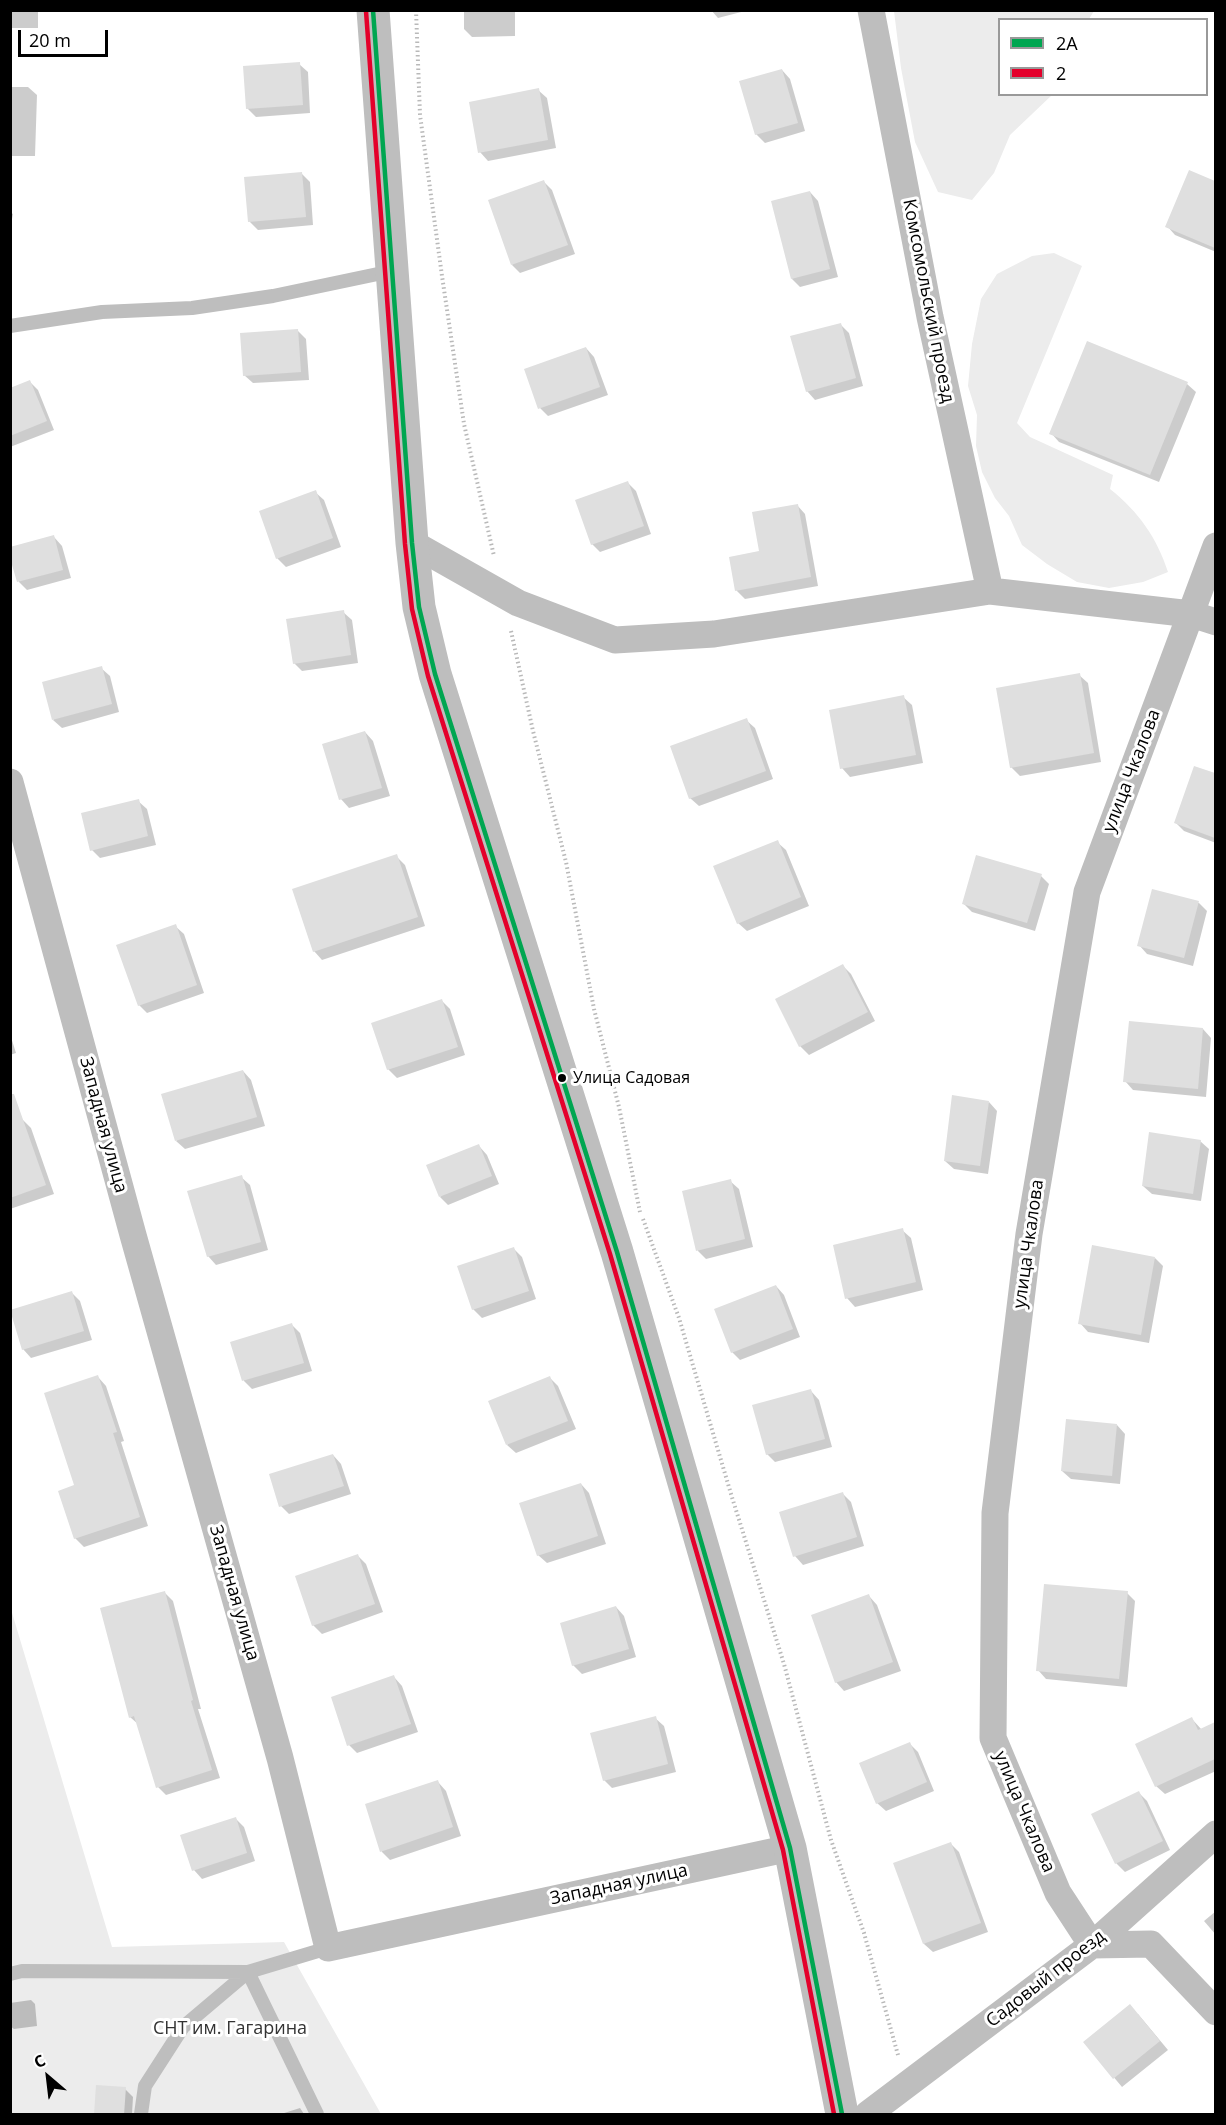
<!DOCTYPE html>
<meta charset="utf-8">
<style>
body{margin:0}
#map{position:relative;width:1226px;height:2125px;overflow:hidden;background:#fff;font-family:"Open Sans",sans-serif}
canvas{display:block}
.frame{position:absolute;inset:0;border:12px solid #000;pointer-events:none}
.legend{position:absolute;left:998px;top:18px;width:210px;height:78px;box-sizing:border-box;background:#fff;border:2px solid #999;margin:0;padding:8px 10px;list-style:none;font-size:18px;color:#000}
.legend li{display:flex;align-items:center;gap:12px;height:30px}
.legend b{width:30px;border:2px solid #999}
.north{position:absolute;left:18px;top:2047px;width:60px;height:60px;-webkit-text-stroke:4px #fff;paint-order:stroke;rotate:332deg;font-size:16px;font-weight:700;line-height:24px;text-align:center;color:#000}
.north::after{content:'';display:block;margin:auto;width:21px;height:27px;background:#000;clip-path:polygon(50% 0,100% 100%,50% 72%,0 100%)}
.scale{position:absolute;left:18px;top:30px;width:90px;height:27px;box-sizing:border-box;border:3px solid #000;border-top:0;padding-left:8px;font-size:18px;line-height:21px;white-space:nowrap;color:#000;-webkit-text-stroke:4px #fff;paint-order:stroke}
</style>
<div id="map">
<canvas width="1226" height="2125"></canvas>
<div class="frame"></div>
<ul class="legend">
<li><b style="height:8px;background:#00a651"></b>2А</li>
<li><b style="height:8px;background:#e4002b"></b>2</li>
</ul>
<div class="north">С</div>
<div class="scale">20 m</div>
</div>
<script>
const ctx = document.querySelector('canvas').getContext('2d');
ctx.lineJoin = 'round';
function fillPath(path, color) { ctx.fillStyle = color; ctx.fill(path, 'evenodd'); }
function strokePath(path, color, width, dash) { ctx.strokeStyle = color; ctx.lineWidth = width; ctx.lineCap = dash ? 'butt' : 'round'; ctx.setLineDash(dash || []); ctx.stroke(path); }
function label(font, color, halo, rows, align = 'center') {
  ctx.font = font + ' "Open Sans",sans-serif'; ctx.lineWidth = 6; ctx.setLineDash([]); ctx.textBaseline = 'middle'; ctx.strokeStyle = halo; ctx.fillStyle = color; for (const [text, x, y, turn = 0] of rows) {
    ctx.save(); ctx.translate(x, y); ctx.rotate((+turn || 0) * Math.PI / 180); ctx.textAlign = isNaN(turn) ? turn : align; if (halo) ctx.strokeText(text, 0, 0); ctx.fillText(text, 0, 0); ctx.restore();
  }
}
const green = new Path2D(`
 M894,11H1094L1089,19L1000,20V94L1052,95L1010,135L994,173L972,200L938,192L915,142L901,68Z
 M1054,253L1082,266L1017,423L1030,437L1113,475L1110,489C1139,512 1157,538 1168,572L1143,582L1109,588L1077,582L1047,564L1022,545L1009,516L995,498L982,472L976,446L977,415L968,386L972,344L981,299L997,274L1032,256Z
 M10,1606L112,1947L284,1942L381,2114H11Z`);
const shadow = new Path2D(`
 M10,10H38V28H10Z
 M464,10H515V36L472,37L464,29Z
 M711,10H749L718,18Z
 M299,64L308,72L310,113L256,117L247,108Z
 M782,70L790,79L805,131L765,143L756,134Z
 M10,87H28L37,95L35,156H10Z
 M538,90L547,98L556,148L488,161L480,152Z
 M1190,172L1216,182V252L1175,235L1167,226Z
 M302,174L310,182L313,225L258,230L249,221Z
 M544,182L552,190L575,254L520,273L512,265Z
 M810,192L818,201L838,277L800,287L792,279Z
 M10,212L13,214L10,229Z
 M840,324L849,333L863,386L815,400L807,391Z
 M298,331L306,339L309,380L253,383L244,375Z
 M1088,343L1187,384L1196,392L1159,482L1059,442L1051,433Z
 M586,348L594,357L608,395L548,416L540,408Z
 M30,382L38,390L54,430L10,447V389Z
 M627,482L636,491L651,534L600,552L592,544Z
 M315,492L324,500L341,547L286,567L277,558Z
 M797,505L805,514L818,586L745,599L736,590Z
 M54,537L62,546L71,578L27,590L19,582L10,552Z
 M343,612L352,620L358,663L302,671L294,663Z
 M101,668L110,676L119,712L62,728L53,720Z
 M1079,675L1088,683L1101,762L1020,776L1011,767Z
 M903,697L912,705L923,763L850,777L842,768Z
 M746,720L755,728L773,779L699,806L690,798Z
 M365,732L373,741L390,796L349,808L341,799Z
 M1195,768L1216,775V843L1184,831L1176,823Z
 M138,801L147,809L156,845L100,858L92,850Z
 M777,842L786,850L809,906L747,931L738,923Z
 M396,856L405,865L425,926L322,960L314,951Z
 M1041,876L1049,884L1035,931L972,912L963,903Z
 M1153,891L1199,903L1207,911L1193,966L1147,954L1139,945Z
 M175,926L184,934L204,993L147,1013L139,1005Z
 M843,966L851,974L875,1021L809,1055L800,1046Z
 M442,1001L450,1009L465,1055L397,1078L388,1069Z
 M1203,1029L1211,1038L1206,1097L1133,1090L1125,1081Z
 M10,1034L16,1053L10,1055Z
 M243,1071L251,1080L265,1126L185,1149L176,1141Z
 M989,1102L997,1111L988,1174L954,1169L945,1161Z
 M22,1119L31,1128L54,1194L10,1209V1123Z
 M1200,1141L1209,1149L1201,1201L1152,1194L1143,1186Z
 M479,1146L487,1155L499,1184L448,1205L440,1197Z
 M241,1177L250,1185L268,1250L216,1265L208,1256Z
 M730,1181L739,1189L753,1247L706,1259L698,1251L684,1192Z
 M902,1230L911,1238L923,1290L855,1307L847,1298Z
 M513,1248L522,1257L536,1299L482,1318L473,1309Z
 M1155,1258L1163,1266L1149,1343L1088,1332L1080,1323Z
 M776,1286L784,1295L800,1337L740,1360L732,1352Z
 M72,1293L80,1301L92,1340L31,1358L23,1349Z
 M292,1325L300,1333L312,1371L252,1389L244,1381L232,1343Z
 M98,1377L106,1386L124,1441L121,1442L148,1526L84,1547L75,1538L76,1486Z
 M550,1378L558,1386L576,1429L516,1453L507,1445Z
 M811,1391L819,1400L832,1447L775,1462L767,1454Z
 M1117,1425L1125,1434L1120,1484L1071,1479L1062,1471Z
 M333,1455L341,1464L351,1494L289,1514L281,1506Z
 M581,1484L589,1493L606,1544L547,1563L538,1555Z
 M843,1494L851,1502L864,1546L803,1565L795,1556Z
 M358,1556L366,1564L383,1612L322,1634L313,1625Z
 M165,1593L173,1601L201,1709H198L220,1778L166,1795L158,1787L139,1725L130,1717Z
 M1127,1593L1135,1601L1127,1687L1046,1679L1038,1670Z
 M869,1596L877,1605L901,1671L844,1691L836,1682Z
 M616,1607L624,1616L636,1657L582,1674L573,1665Z
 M394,1677L402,1686L418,1732L357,1753L349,1745Z
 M655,1718L664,1726L676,1772L612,1788L604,1780Z
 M1192,1719L1202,1730L1210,1726L1216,1731V1771L1165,1794L1156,1786Z
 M909,1743L918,1752L934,1791L886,1811L877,1803Z
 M438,1782L446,1791L461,1836L390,1860L382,1852L367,1805Z
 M1139,1793L1147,1801L1170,1850L1125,1872L1116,1863L1093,1815Z
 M235,1818L244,1827L255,1861L202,1879L194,1870Z
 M951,1844L959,1852L988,1932L933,1952L924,1944Z
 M1216,1911V1935L1204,1921Z
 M31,2000L35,2004L37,2026L14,2029L10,2026V2003Z
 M1138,2014L1168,2050L1122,2087L1085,2043Z
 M125,2089L133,2097L132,2114H96Z
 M300,2108L304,2114H281Z`);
const building = new Path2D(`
 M300,62L303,105L246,109L243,66Z
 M782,69L798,123L755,135L739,81Z
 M539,88L548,140L478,153L469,102Z
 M1189,170L1215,181V248L1165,227Z
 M302,172L306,217L248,222L244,177Z
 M544,180L568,245L511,265L488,200Z
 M810,191L830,269L791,279L771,201Z
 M841,323L856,378L806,392L790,336Z
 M298,329L301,372L243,376L240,333Z
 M1087,341L1188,382L1150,475L1049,434Z
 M586,347L600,387L538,409L524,369Z
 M30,380L47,421L10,436V388Z
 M628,481L644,526L591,545L575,500Z
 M316,490L333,538L276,559L259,511Z
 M798,504L811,577L735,591L729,557L759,551L752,512Z
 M54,535L63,570L17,582L10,558V547Z
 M344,610L351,655L293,664L286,619Z
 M102,666L112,704L52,720L42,682Z
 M1080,673L1094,753L1010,768L996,688Z
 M904,695L916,755L840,769L829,710Z
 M747,718L766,771L689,799L670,746Z
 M365,731L382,788L339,800L322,744Z
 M1194,766L1215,773V838L1174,823Z
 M139,799L148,836L90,851L81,813Z
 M778,840L801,897L737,924L713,866Z
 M397,854L418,917L313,952L292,889Z
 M976,855L1042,874L1027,923L962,904Z
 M1152,889L1199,901L1184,958L1137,946Z
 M176,924L197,985L138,1006L116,945Z
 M843,964L868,1012L799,1047L775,999Z
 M442,999L458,1047L387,1070L371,1023Z
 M1129,1021L1203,1028L1198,1089L1123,1082Z
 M243,1070L257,1117L175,1141L161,1094Z
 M10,1094H14L46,1185L10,1198Z
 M952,1095L989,1101L980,1166L944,1161Z
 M1149,1132L1201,1140L1193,1194L1142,1186Z
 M479,1144L492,1176L439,1197L426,1165Z
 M242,1175L261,1242L207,1257L187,1191Z
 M731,1179L745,1239L696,1251L682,1191Z
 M903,1228L916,1282L845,1299L833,1245Z
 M1092,1245L1155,1257L1141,1335L1078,1324Z
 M514,1247L529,1291L472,1310L457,1266Z
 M776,1285L793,1329L731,1353L714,1309Z
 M72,1291L84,1331L22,1350L10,1310Z
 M292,1323L304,1363L242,1381L230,1342Z
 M98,1375L117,1432L113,1433L140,1517L74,1539L58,1491L74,1485L44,1393Z
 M550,1376L568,1421L506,1445L488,1401Z
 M811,1389L825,1439L766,1455L752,1405Z
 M1066,1419L1117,1424L1112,1476L1061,1471Z
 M333,1454L344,1486L279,1507L269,1474Z
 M581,1483L598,1536L537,1556L519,1503Z
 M843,1492L857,1537L793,1557L779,1512Z
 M358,1554L375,1604L312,1626L295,1576Z
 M1044,1584L1128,1591L1119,1679L1036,1671Z
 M165,1591L193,1700L191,1701L212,1770L156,1788L134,1716L129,1718L100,1608Z
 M869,1594L893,1662L835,1683L811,1615Z
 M616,1606L629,1649L572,1666L560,1623Z
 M394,1675L411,1724L347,1746L331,1697Z
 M656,1716L668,1764L603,1781L590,1733Z
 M1192,1717L1198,1730L1215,1722V1759L1155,1787L1135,1744Z
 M910,1742L927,1782L876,1804L859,1763Z
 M438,1780L453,1827L380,1852L365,1804Z
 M1139,1791L1163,1841L1115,1864L1091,1814Z
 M236,1817L247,1853L192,1871L180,1835Z
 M951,1842L981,1923L923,1944L893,1863Z
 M1130,2004L1160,2041L1113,2079L1083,2042Z
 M96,2085L126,2087L124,2115H94Z`);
const path = new Path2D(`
 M416,10L420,115L442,276L464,424L494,556
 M511,631L533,731L566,862L594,1009L619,1107L640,1212
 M643,1219L679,1318L731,1494L784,1664L831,1840L864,1933L898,2055`);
const service = new Path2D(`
 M10,326L102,312L192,308L273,296L392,271
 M10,1974L22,1971L248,1972L328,1948
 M141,2114L145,2086L183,2027L248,1972L317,2114`);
const minor = new Path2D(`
 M871,10L930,317L990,591
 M412,543L518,603L615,640L714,634L990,591L1191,614L1216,622
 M1216,546L1087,892L1029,1234L995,1513L993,1738L1058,1893L1092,1945L1151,1944L1216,2012
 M10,782L133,1235L280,1758L328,1948L790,1848
 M868,2114L1092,1945L1216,1834`);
const tertiary = new Path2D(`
 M373,10L412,543L419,607L435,674L617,1252L790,1848L842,2114`);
const bus1 = new Path2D(`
 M373,10L412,543L419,607L435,674L617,1252L790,1848L842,2114`);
const bus2 = new Path2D(`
 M366,11L405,544L412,609L428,676L610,1254L783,1850L834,2114`);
const markers = [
 [562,1078,5,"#000"]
];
const busNames = [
 ["Улица Садовая",573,1078]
];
const streetNames = [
 ["Комсомольский проезд",928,301,79],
 ["улица Чкалова",1132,771,-69],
 ["Западная улица",103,1125,75],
 ["улица Чкалова",1029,1244,-82],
 ["Западная улица",234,1593,74],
 ["улица Чкалова",1024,1812,67],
 ["Западная улица",619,1885,-12],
 ["Садовый проезд",1046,1979,-38]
];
const parkNames = [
 ["СНТ им. Гагарина",230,2029]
];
fillPath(green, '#ececec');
fillPath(shadow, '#0003');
fillPath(building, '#dfdfdf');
strokePath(path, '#b9b9b9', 4, [1.5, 3]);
strokePath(service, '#bebebe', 14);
strokePath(minor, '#bebebe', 27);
strokePath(tertiary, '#bebebe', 33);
strokePath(bus1, '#00a651', 4.5);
strokePath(bus2, '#e4002b', 4.5);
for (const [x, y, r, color] of markers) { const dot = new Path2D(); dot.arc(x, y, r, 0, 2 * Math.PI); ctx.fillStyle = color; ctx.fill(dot); strokePath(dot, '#fff', 2); }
label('16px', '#000', '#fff', busNames, 'left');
label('18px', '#000', '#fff', streetNames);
label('18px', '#333', '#fff', parkNames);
</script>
